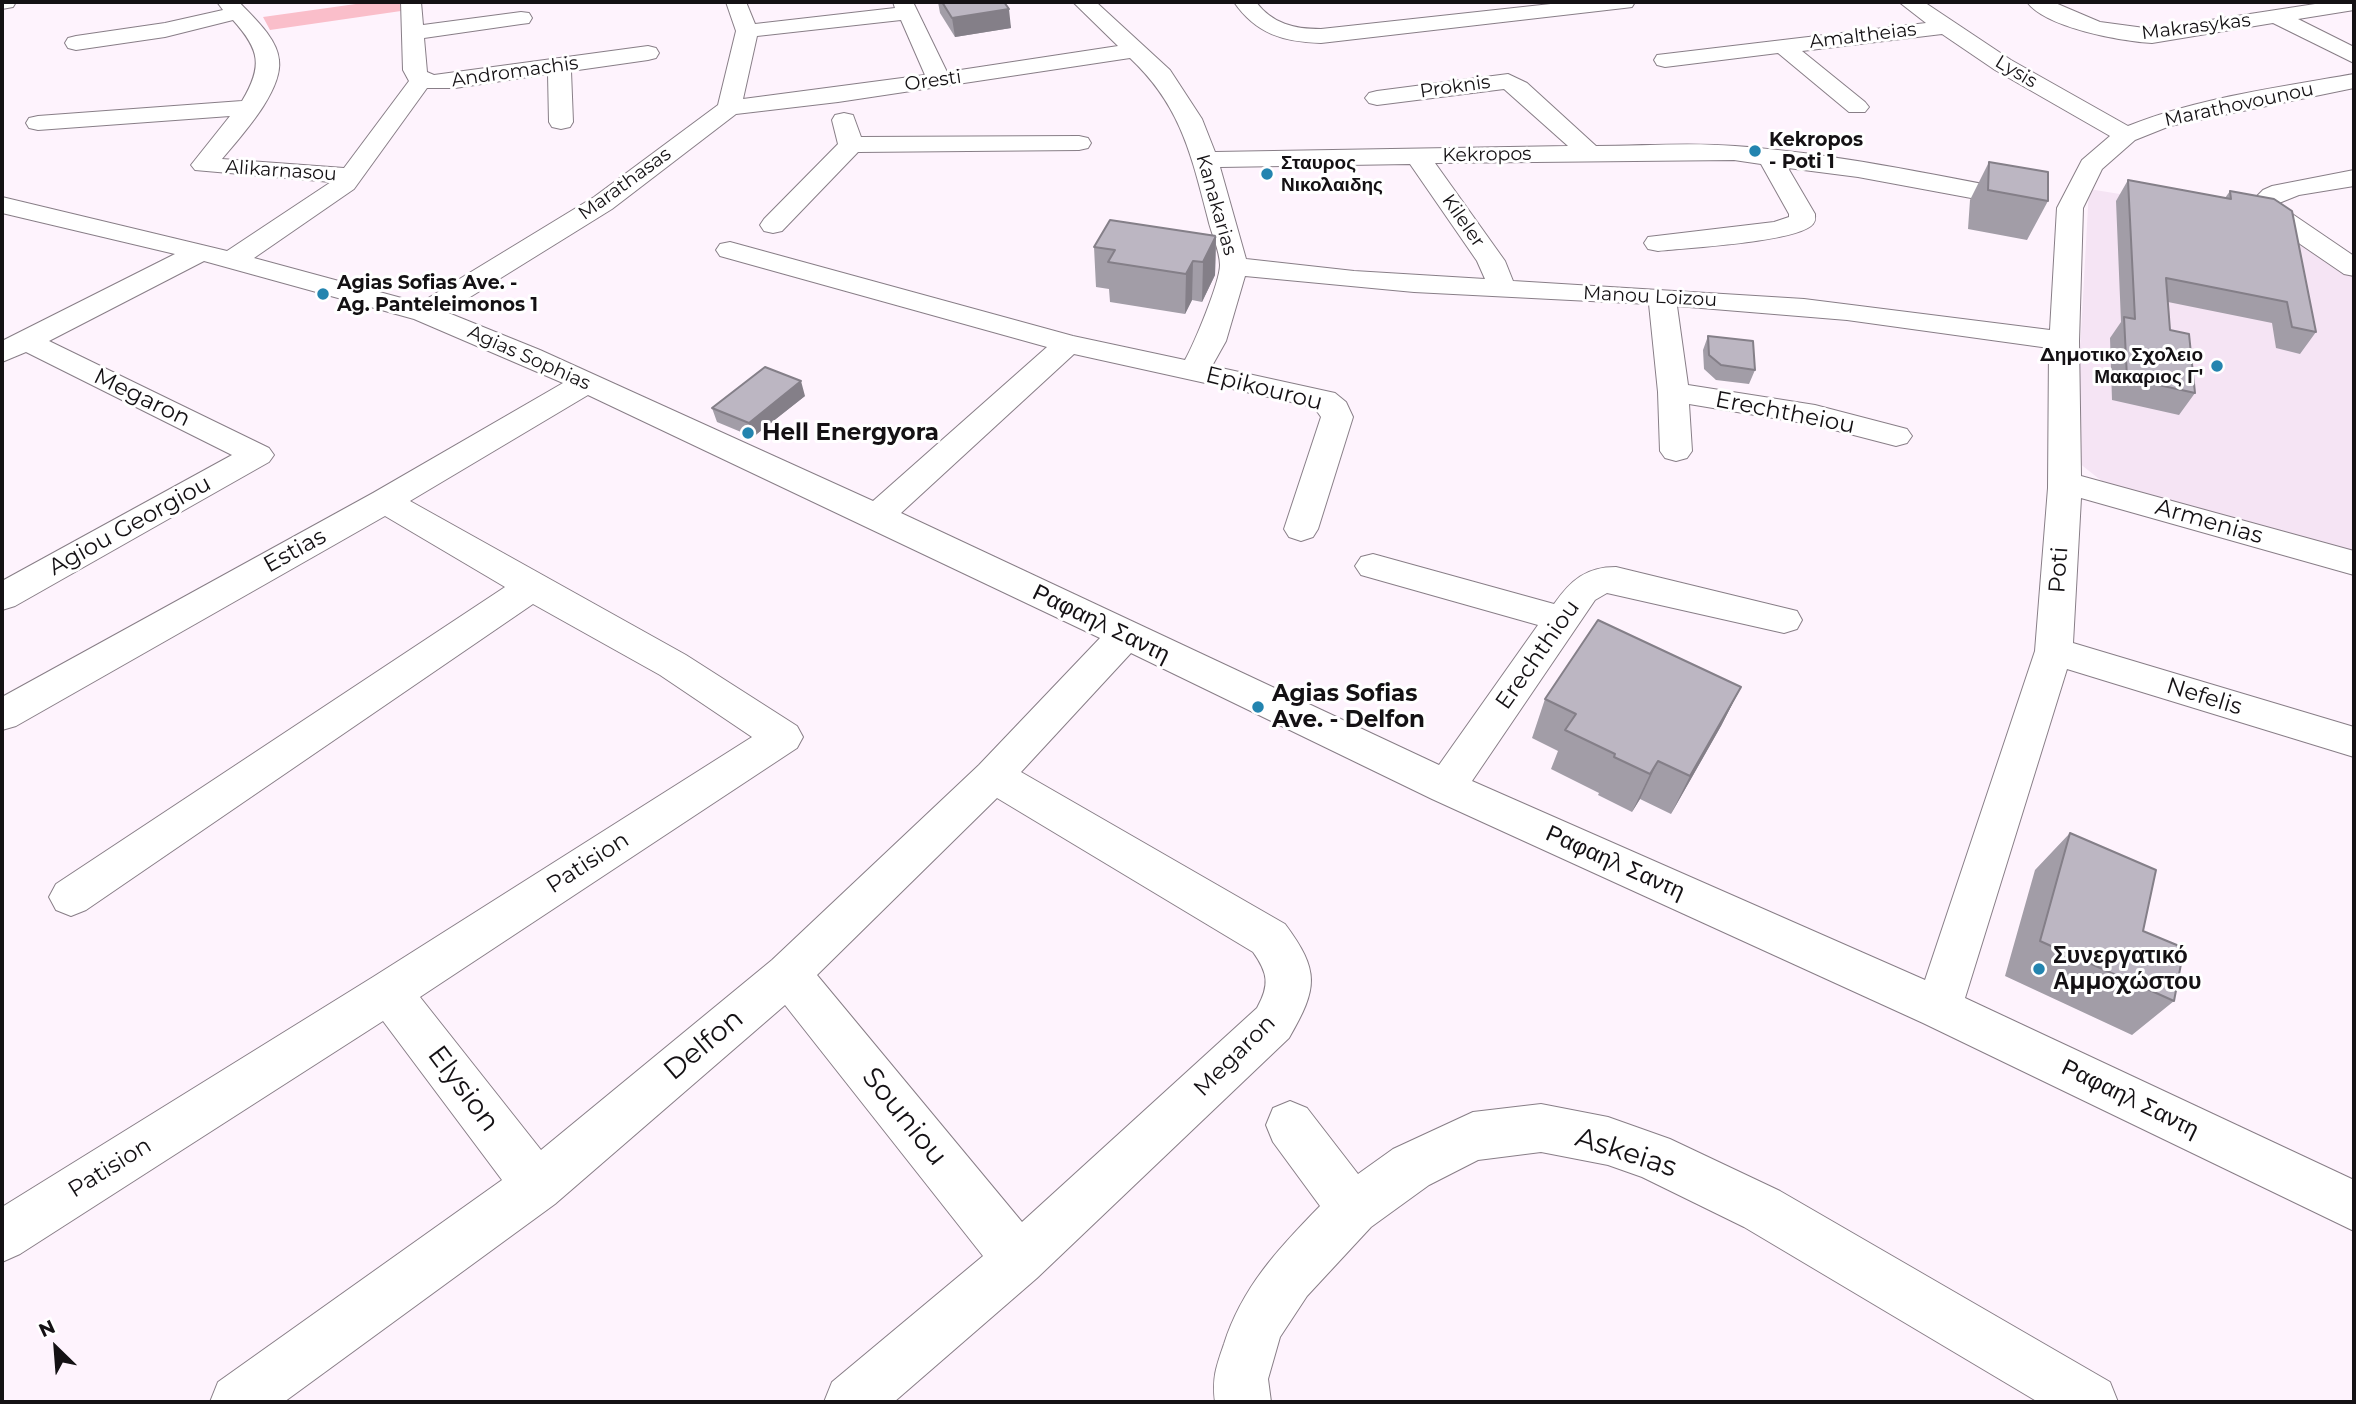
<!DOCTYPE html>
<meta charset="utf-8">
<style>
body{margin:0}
#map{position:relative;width:2356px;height:1404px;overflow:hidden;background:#fef3fd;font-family:Montserrat,sans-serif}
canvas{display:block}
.frame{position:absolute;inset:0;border:4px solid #141114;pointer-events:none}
.north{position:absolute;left:21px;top:1313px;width:70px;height:70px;-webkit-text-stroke:5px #fff;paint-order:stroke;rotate:335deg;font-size:19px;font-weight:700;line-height:28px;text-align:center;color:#141114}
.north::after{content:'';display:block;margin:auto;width:24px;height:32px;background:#141114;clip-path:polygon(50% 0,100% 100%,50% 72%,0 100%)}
</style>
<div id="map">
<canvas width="2356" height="1404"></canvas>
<div class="frame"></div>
<div class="north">N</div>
</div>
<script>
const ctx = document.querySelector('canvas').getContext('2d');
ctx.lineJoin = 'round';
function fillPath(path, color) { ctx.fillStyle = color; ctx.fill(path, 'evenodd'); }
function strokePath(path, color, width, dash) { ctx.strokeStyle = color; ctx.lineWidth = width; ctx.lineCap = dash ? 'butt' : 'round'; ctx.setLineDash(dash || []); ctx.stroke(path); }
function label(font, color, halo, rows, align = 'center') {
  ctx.font = font + ' Montserrat,sans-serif'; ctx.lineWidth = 6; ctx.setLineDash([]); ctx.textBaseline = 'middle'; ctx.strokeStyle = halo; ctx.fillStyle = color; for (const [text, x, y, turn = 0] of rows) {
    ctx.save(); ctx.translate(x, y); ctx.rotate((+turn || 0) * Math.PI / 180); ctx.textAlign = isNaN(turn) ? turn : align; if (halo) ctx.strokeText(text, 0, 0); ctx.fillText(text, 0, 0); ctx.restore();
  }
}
const built = new Path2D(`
 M2089,189L2273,219L2354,273V553L2103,482L2074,459Z`);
const green = new Path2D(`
 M370,2H400L401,11L270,30L263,17Z`);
const minor = new Path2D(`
 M2,2H16L13,7L2,9Z
 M217,2H239C253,17 277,38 279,60C283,91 241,136 222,159L344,168L409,81L403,70L401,2H421L423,25L521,12L529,13L532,18L529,23L521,24L424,38L427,72L434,75L648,46L656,48L659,53L656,58L648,60L571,71L573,122L570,127L561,129L552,127L549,122L548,74L455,88H427L354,189L254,258L420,303L594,197L718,105L736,31L726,2H746L755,24L895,8L893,2H913L947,72L1118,46L1073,2H1096L1170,70L1202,119L1215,152L1568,146L1504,89L1377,105L1369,103L1365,98L1369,93L1377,91L1508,74L1527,83L1596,146C1642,146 1690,142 1735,146C1832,153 1929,174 2025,192L2034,194L2038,200L2034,206L2025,208L1858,177L1788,168L1815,214C1815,219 1816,220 1813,224C1799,242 1685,248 1658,251L1648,249L1644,243L1648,237L1774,222L1789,217V214L1761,164L1734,160L1435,163L1505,261L1513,281L1804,299L2050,330L2057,208L2082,160L2110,136L1995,70L1942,34L1802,51L1865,102L1869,107L1865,112H1849L1778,53L1665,67L1657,65L1654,60L1657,55L1926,23L1899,2H1924L2011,60L2128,126C2197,98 2280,87 2354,74V88L2170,126L2135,140L2102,169L2083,208L2079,341L2081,476L2354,551V575L2081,498L2073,643L2354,727V757L2067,669L1965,998L2354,1180V1231L1923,1023L1432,799L1131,653L1021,772L1285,924C1320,971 1318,988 1289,1038L1037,1278L894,1402H824L832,1382L983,1256L785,1005L555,1204L284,1402H210L218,1382L502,1180L383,1021L20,1254L2,1262V1207L373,977L752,737L660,675L533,604L86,910L71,916L56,910L49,897L56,884L505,587L385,516L16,726L2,730V697L373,493L563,383L414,319L204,261L49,341L269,448L274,455L269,462L15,606L2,610V581L232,455L26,352L2,362V341L175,254L2,213V197L227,251L331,182L195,170L191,165L230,116L38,130L29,128L26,123L29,118L38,116L242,101C263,66 260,50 233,20L165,37L76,50L68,48L65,43L68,38L76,36L165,23L223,10ZM901,20L925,75L743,99L757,36ZM1130,58C1181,106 1191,154 1208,219C1211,233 1220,251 1220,265C1220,282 1194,344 1185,360L1073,336L730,242L720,244L716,250L720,256L1047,347L873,501L540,350L446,312L612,209L736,114L838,102ZM1410,164L1477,261L1485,279L1354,271L1246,259L1220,167ZM1245,276L1414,292L1649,304L1658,392L1660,451L1665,458L1676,461L1687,458L1692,451L1689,404L1815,425L1896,446L1907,443L1912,436L1907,429L1815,405L1688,385L1677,306L1847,320L2049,348L2048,488L2035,651L1925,980L1472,781L1595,600L1607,593L1784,633L1797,629L1802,620L1797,611L1616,567C1586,567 1571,580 1554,604L1373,554L1361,557L1355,566L1361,575L1538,625L1439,765L901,513L1074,354L1314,407L1321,417L1284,529L1289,537L1301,541L1313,537L1318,529L1353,417L1346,402L1335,393L1212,366L1226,341ZM588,395L1100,638L979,765L772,960L541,1150L420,997L797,748L803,737L797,726L686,655L410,501ZM997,798L1253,952C1268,973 1270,985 1257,1008L1022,1222L817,975Z
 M1234,2H1256C1273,24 1294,29 1321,29L1569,2H1635L1632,7L1624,8L1321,43C1284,42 1256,34 1234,2Z
 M2027,2H2053L2100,22L2152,29L2328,2H2354V10L2298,19L2354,47V63L2273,23L2152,43C2121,41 2046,28 2027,2Z
 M844,113L853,115L861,137L1079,136L1088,138L1091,143L1088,148L1079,150L858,152L782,231L773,233L764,231L760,225L764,219L838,144L832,120L835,115Z
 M2354,170V186L2299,195L2279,203L2282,207L2354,256V276L2344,274L2262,218L2252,201L2263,190L2272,186Z
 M1290,1101L1307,1108L1358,1174L1393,1149L1473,1112L1541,1104L1608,1117L1670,1139L1780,1191L2110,1382L2118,1402H2038L1744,1227L1642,1177L1608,1165L1541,1152L1478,1160L1429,1185L1371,1227L1307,1296L1280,1337L1268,1379L1271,1402H1215C1212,1378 1216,1367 1224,1344C1242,1287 1279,1248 1320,1206L1273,1142L1266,1125L1273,1108Z`);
const wall = new Path2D(`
 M938,2H1004L1011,28L955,37L940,13Z
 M1989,162L2048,201L2027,240L1968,229L1970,200Z
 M2128,180L2225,198L2230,191L2316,332L2300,354L2276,348L2272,323L2168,302L2170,330L2195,393L2179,415L2112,400L2110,338L2121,322L2116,201Z
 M1216,236L1215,275L1202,302L1192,300L1185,314L1110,302L1109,289L1096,287L1094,247Z
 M1708,336L1755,370L1749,384L1716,380L1704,369L1703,350Z
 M805,396L753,437L717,422L712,408Z
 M1741,687L1721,726L1671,814L1640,799L1632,812L1598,795L1599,793L1551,769L1558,751L1532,738L1545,699Z
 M2070,833L2143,931L2174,1001L2132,1035L2005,976L2035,870Z`);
const shadedWall = new Path2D(`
 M1009,9L1011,28L955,37L952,18Z
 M1216,236L1215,275L1202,302L1203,262Z
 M1193,261L1192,300L1185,314L1186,274Z
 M801,381L805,396L753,437L749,423Z
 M1741,687L1721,726L1671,814L1690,776Z
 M1658,761L1640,799L1632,812L1650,774Z`);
const building = new Path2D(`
 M942,2H1004L1009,9L952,18Z
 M1989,162L2048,172V201L1988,190Z
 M2128,180L2231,199L2230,191L2274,199L2292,211L2316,332L2292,327L2287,302L2166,278L2170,330L2189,334L2195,393L2127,378L2124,317L2135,319Z
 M1110,220L1216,236L1203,262L1193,261L1186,274L1108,262L1115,250L1094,247Z
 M1708,336L1753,341L1755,370L1721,365L1709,355Z
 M765,367L801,381L749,423L712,408Z
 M1598,620L1741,687L1690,776L1658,761L1650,774L1614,757L1615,754L1565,730L1576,714L1545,699Z
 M2070,833L2156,870L2143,931L2184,948L2174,1001L2040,941Z`);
const markers = [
 [1755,151,7,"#2384af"],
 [1267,174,7,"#2384af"],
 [323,294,7,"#2384af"],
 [2217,366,7,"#2384af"],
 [748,433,7,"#2384af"],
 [1258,707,7,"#2384af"],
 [2039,969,7,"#2384af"]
];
const farStreetnames = [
 ["Makrasykas",2196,27,-7],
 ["Amaltheias",1863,36,-7],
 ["Andromachis",515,72,-8],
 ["Lysis",2016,72,31],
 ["Oresti",933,81,-8],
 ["Proknis",1455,87,-8],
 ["Marathovounou",2239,105,-12],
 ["Kekropos",1487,155,-1],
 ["Alikarnasou",281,171,4],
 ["Marathasas",625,184,-36],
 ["Kanakarias",1216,205,74],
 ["Kileler",1463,221,55],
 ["Manou Loizou",1650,297,3],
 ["Agias Sophias",529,358,24]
];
const farPoinames = [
 ["Kekropos",1769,140],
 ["- Poti 1",1769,162],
 ["Σταυρος",1281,163],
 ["Νικολαιδης",1281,185],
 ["Agias Sofias Ave. -",337,283],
 ["Ag. Panteleimonos 1",337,305],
 ["Δημοτικο Σχολειο",2203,355,"right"],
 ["Μακαριος Γ'",2203,377,"right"]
];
const streetNames = [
 ["Epikourou",1264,389,14],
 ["Megaron",142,398,26],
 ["Erechtheiou",1785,413,11],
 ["Armenias",2209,522,16],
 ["Agiou Georgiou",130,526,-29],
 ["Estias",295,551,-29],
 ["Poti",2059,570,-86],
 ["Ραφαηλ Σαντη",1101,624,26],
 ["Erechthiou",1538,655,-55],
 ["Nefelis",2204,697,17],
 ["Patision",588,863,-33],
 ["Ραφαηλ Σαντη",1615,863,24],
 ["Megaron",1235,1056,-45],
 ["Ραφαηλ Σαντη",2130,1099,26],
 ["Patision",110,1168,-32]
];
const poiNames = [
 ["Hell Energyora",762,433],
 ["Agias Sofias",1272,694],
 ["Ave. - Delfon",1272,720],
 ["Συνεργατικό",2053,956],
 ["Αμμοχώστου",2053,982]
];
const nearStreetnames = [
 ["Delfon",704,1045,-40],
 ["Elysion",463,1089,53],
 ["Souniou",904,1117,51],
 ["Askeias",1626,1153,18]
];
fillPath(built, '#f5e4f4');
fillPath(green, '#fabeca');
strokePath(minor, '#887e87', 2);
fillPath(minor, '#fff');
fillPath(wall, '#a29da7');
fillPath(shadedWall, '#847f88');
fillPath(building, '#bcb6c2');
strokePath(building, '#847f88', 2);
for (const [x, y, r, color] of markers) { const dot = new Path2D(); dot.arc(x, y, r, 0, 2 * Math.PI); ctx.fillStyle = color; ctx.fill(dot); strokePath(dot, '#fff', 2.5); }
label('19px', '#141114', '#fff', farStreetnames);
label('bold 19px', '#141114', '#fff', farPoinames, 'left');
label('23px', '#141114', '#fff', streetNames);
label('bold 23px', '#141114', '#fff', poiNames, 'left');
label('28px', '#141114', '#fff', nearStreetnames);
</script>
